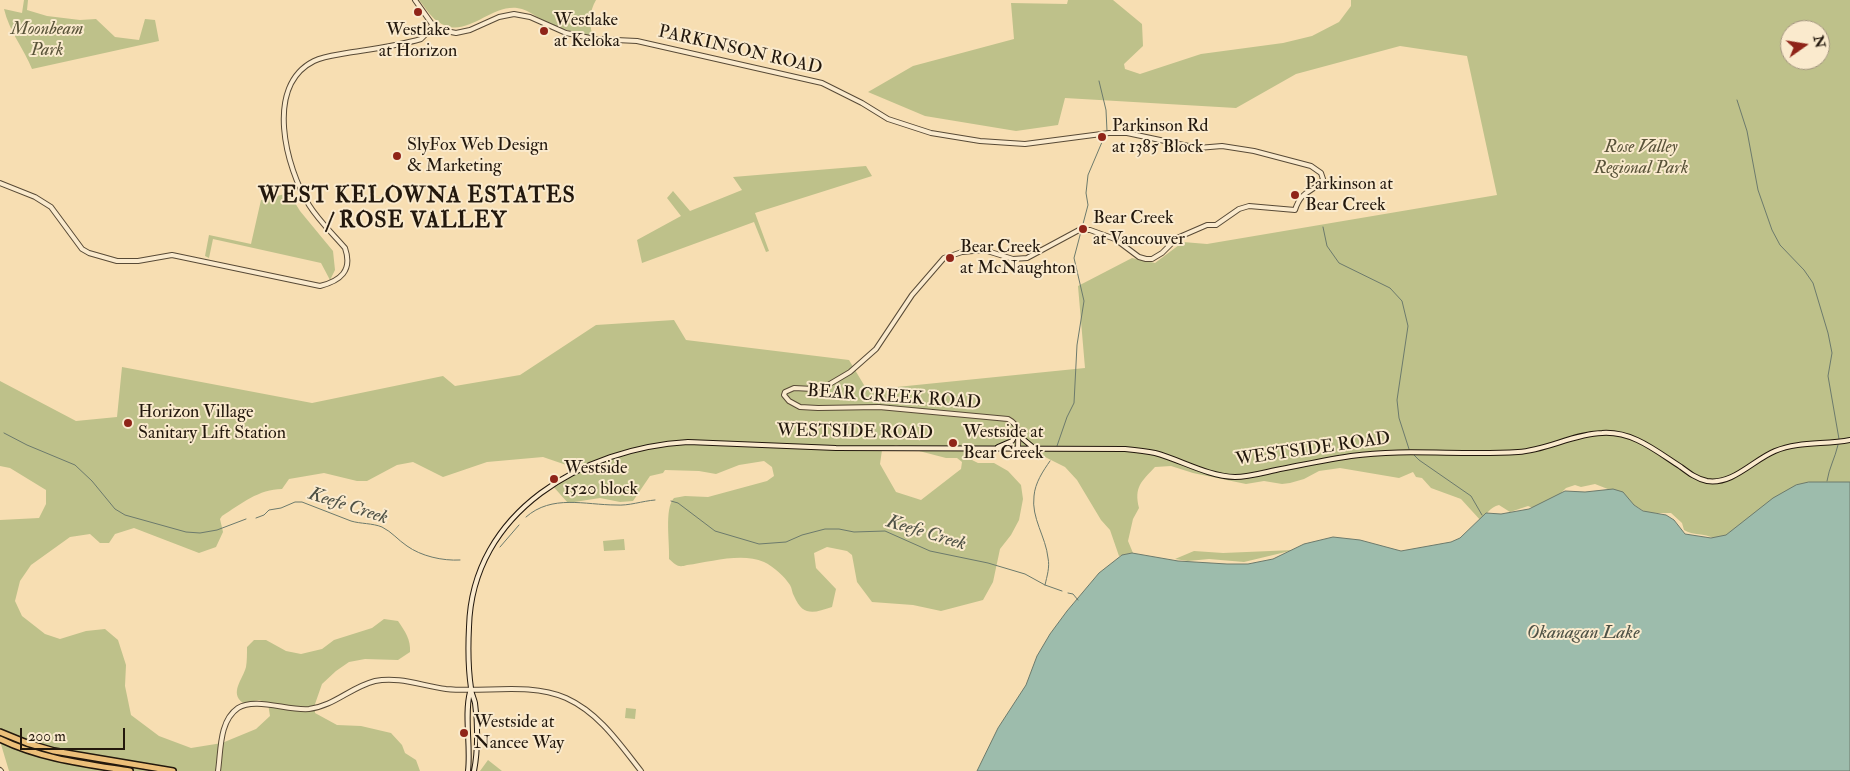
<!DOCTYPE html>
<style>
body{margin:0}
#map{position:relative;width:1850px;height:771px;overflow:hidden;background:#f7deb2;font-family:"IM FELL Double Pica",serif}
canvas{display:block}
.north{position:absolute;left:1780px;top:20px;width:50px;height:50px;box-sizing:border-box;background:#faeacd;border:1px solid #a49680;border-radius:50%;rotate:77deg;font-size:14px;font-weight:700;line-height:20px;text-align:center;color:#23180d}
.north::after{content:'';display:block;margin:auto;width:18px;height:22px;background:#8f2418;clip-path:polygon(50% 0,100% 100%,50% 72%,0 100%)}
.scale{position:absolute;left:20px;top:728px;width:105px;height:22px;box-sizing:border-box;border:2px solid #23180d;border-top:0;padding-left:6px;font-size:15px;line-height:18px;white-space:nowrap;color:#23180d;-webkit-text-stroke:4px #faeacd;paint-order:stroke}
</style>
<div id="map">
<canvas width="1850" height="771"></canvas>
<div class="north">N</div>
<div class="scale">200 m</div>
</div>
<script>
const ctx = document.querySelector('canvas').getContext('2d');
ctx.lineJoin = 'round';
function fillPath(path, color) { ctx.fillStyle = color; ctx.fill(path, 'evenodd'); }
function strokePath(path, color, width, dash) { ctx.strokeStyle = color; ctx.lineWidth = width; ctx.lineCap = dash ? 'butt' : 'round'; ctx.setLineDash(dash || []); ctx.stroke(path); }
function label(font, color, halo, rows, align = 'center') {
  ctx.font = font + ' "IM FELL Double Pica",serif'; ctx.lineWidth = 4; ctx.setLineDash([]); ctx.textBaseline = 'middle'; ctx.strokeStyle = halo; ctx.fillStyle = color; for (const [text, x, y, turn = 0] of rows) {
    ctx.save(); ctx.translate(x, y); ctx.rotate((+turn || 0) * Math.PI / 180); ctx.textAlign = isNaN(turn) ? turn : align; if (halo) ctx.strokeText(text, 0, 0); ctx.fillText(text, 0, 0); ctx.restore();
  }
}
const green = new Path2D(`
 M24,0H28L27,10L47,16L80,20L96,19L115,37L139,40L145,19L155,20L159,41L32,69C24,49 9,31 4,9L22,13Z
 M419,0H596C589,12 589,24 593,37C579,33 565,30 552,25C539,20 531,10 517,8C488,5 465,42 437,21C430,16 425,7 419,0Z
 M1068,0H1113L1142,24L1143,46L1124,64L1125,69L1140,74L1201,54L1283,43L1312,36L1339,22L1351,6V0H1850V485L1733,536L1714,539C1704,532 1693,536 1684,530L1682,523L1671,513H1647L1634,505L1623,495L1595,484L1581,487L1575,485L1566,488L1558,496L1533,508L1528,506L1510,512L1499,505C1490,507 1486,514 1482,522L1461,499L1431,488L1422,478L1416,477L1413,472L1399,478L1340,468L1319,471L1304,479L1290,483L1282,484L1264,481L1246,484L1193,473L1171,466L1155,467C1141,482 1134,487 1139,508L1133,519L1128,541L1133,553L1119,556L1110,530L1101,520L1077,480L1065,467L1025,447L1010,445L979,453L972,460L978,463H994L1008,471L1021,485L1023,499L1019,520L1011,535L1000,549L993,582L983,600L941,611L913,605L872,602L857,582L852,555L847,551L827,547L814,553L816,568L836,589L832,607C814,613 803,617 794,596C792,593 792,588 790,585C785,577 773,566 764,562C742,552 710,562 687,565C678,568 676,565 669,559C670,544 664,508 674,498L685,496L708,497L767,481L774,476L772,467L764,461L739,465L716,474L699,471L665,470L663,473L650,476L633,501L620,502L600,498L568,503L551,484L578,469L543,457L487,462L443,477L413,462L397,465L367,481H357L324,473L289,479L282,489C259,489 241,504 222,516L220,519L223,532L216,547L199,553L134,528L115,534L109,543H100L90,534L70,537L31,565L20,581L15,601L22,616L45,634L60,639L86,631L105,629L118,640L126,665L125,686L131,715L159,736L191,748L222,743L256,729L270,716L268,703L259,700L243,703C229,693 243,679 246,667C247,661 247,654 247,647L254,640H266L286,651L301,654L322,649L334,640L372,628L384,619L398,621C405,631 411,640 410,652L398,660L365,659L349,662L336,671L322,684L315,704V713L337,725L361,726L391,733L402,745L405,753L416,760L420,771H9L0,741V520L39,518L46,504V490L10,468L0,466V381L76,421L117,417L122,367L312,403L443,376L455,386L520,375L596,325L674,320L686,340L849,360L867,390L1085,368L1078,286L1132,258L1155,263L1183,242L1207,244L1497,195L1467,56L1400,46L1296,74L1236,108L1065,98L1058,125L1016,131L925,116L868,92L913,66L1014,39L1011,3L1067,4ZM1790,30H1820V60H1790ZM896,445L946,458H957L962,462L961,469L921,500L896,492L880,464L882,450Z
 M866,166L872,176L755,213L769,251L766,252L754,222L642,263L637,240L681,216L667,198L673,191L690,211L742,190L733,177Z
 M289,193L300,211L333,251L335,270L330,280L321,263L213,239L209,258L205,256L209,235L251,244L261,200Z
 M624,539L625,550L604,551L603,541Z
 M1294,550L1244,562L1209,559L1188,561L1175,559L1194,551L1223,553Z
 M626,708L636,709L635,719L625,718Z
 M488,760L502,771H480Z`);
const water = new Path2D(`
 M1809,482H1850V771H977L998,728L1026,685L1037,656L1050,634L1067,611L1099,573L1122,555L1132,553L1178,561L1227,564H1248L1273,559L1304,544L1333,537L1360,540L1401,551L1451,542L1460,538L1486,513L1501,514L1529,509L1565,491L1585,492L1613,489L1623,492L1634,505L1643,511L1666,515L1674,520L1685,534L1711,538L1726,535L1773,498L1796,485Z`);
const stream = new Path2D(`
 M1099,81L1106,110L1107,131
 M1737,100L1747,131L1758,190L1772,230L1780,245L1804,270L1813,283L1828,333L1832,353L1828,376L1839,439
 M1323,227L1327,246L1339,263L1390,288L1402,301L1408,326L1397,400L1399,418L1409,449
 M4,433L27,445L75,465L92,481L115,509L125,515L186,532L200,533L217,530L246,519
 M1057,446L1067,417L1074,403L1077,345L1084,301L1074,258L1088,205L1086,193L1088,175L1105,135
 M1414,455L1419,460L1471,496L1482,515
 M1827,481C1829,468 1835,458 1838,445
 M671,501L678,503L715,531L759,544L786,542L802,535L825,529H839L854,532L885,531L930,551L988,563L1025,574L1045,585L1062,591
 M526,517C552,494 585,505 616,505C629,506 642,501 655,500
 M256,518L264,515L269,510L281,508L295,502H302L351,521C361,524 372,523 382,527C392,532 398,540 407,546C421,556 442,561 460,560
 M500,547L519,525
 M1045,585C1047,576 1050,567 1048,558C1046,537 1031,518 1034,496C1035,483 1043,471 1050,461
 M1068,593L1073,594L1078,600`);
const tertiary = new Path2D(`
 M415,0L432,24L441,30L456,33L470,30L499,17L514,14L530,17L566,33L595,39L637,41L822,83L862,103L888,119L931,133L980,141L1025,144L1109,133H1127L1198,148L1222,146L1254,151L1311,166L1321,173L1323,179C1313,194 1302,188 1295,210L1249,206L1239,209L1216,225H1207L1177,238L1162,253L1152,259H1146L1139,257L1115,239L1090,230H1079L1027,258L1013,259L984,250L962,252L944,258L912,295L876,349L850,372L828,385L813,389L794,388L785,392L784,395L789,401L800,407L818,408L879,407L1008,419C1021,426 1018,436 1018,449
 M0,183L35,197L51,207L82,249L89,253L117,261H138L172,255L320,286C340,281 353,271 345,248C333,234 319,221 309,205C286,168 264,86 314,61C324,56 336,55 347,53C372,49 397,46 421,39L430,30L432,24
 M0,770L1,771
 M218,771C221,751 219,721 238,708C255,697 288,711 309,709C334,706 351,687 375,681C399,676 422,686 446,689C486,693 528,682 566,698C599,713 619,743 641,771`);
const secondary = new Path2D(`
 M1018,430L1023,439L1035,449
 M998,447L1012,441L1018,430
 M468,771C471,746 464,715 470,692
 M474,771C478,751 478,723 475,703C474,698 471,693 471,688C468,668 468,647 469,627C472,511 584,448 688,442L836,448L1125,449C1135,450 1145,451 1155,453C1181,460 1207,476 1235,477C1248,477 1262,473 1276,470C1301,465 1325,460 1351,456C1406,448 1462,456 1518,452C1547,450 1573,434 1602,433C1633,431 1656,451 1681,467C1689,473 1697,479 1707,481C1733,485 1753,460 1775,451C1799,441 1825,445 1850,440`);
const motorway = new Path2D(`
 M0,732L27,743L54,751L173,771
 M0,739C41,759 86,764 130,771`);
const markers = [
 [418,12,5,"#8f2418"],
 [544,31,5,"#8f2418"],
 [1102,137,5,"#8f2418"],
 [397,156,5,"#8f2418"],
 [1295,195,5,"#8f2418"],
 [1083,229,5,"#8f2418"],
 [950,258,5,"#8f2418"],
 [128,423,5,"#8f2418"],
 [953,443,5,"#8f2418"],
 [554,479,5,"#8f2418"],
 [464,733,5,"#8f2418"]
];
const poiNames = [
 ["Westlake",554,21],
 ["at Keloka",554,42],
 ["Westlake",418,31,"center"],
 ["at Horizon",418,52,"center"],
 ["Parkinson Rd",1112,127],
 ["at 1385 Block",1112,148],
 ["SlyFox Web Design",407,146],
 ["& Marketing",407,167],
 ["Parkinson at",1305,185],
 ["Bear Creek",1305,206],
 ["Bear Creek",1093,219],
 ["at Vancouver",1093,240],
 ["Bear Creek",960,248],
 ["at McNaughton",960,269],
 ["Horizon Village",138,413],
 ["Sanitary Lift Station",138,434],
 ["Westside at",963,433],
 ["Bear Creek",963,454],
 ["Westside",564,469],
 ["1520 block",564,490],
 ["Westside at",474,723],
 ["Nancee Way",474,744]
];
const parkNames = [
 ["Moonbeam",47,30],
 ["Park",47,51],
 ["Rose Valley",1641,148],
 ["Regional Park",1641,169]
];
const streetNames = [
 ["PARKINSON ROAD",740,51,13],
 ["BEAR CREEK ROAD",894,398,4],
 ["WESTSIDE ROAD",855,433,1],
 ["WESTSIDE ROAD",1313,450,-8]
];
const waterNames = [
 ["Keefe Creek",348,507,18],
 ["Keefe Creek",926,534,17],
 ["Okanagan Lake",1583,634]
];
const districtNames = [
 ["WEST KELOWNA ESTATES",417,197],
 ["/ ROSE VALLEY",417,222]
];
fillPath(green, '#bec18a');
fillPath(water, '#9dbcac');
strokePath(water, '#6c7a6c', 1);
strokePath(stream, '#6c7a6c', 1);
strokePath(tertiary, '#584a36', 6);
strokePath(secondary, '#23180d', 6);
strokePath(motorway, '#23180d', 8);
strokePath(tertiary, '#faeacd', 4);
strokePath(secondary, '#faeacd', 4);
strokePath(motorway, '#ecbf79', 5);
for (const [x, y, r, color] of markers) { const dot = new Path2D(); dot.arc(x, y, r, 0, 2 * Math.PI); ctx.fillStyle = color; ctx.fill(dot); strokePath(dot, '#faeacd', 2); }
label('18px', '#23180d', '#faeacd', poiNames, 'left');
label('italic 18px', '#595339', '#faeacd', parkNames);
label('18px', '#23180d', '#faeacd', streetNames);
label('italic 19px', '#4e5145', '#faeacd', waterNames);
ctx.letterSpacing = '1px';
label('bold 22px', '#23180d', '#faeacd', districtNames);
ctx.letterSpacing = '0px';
</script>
